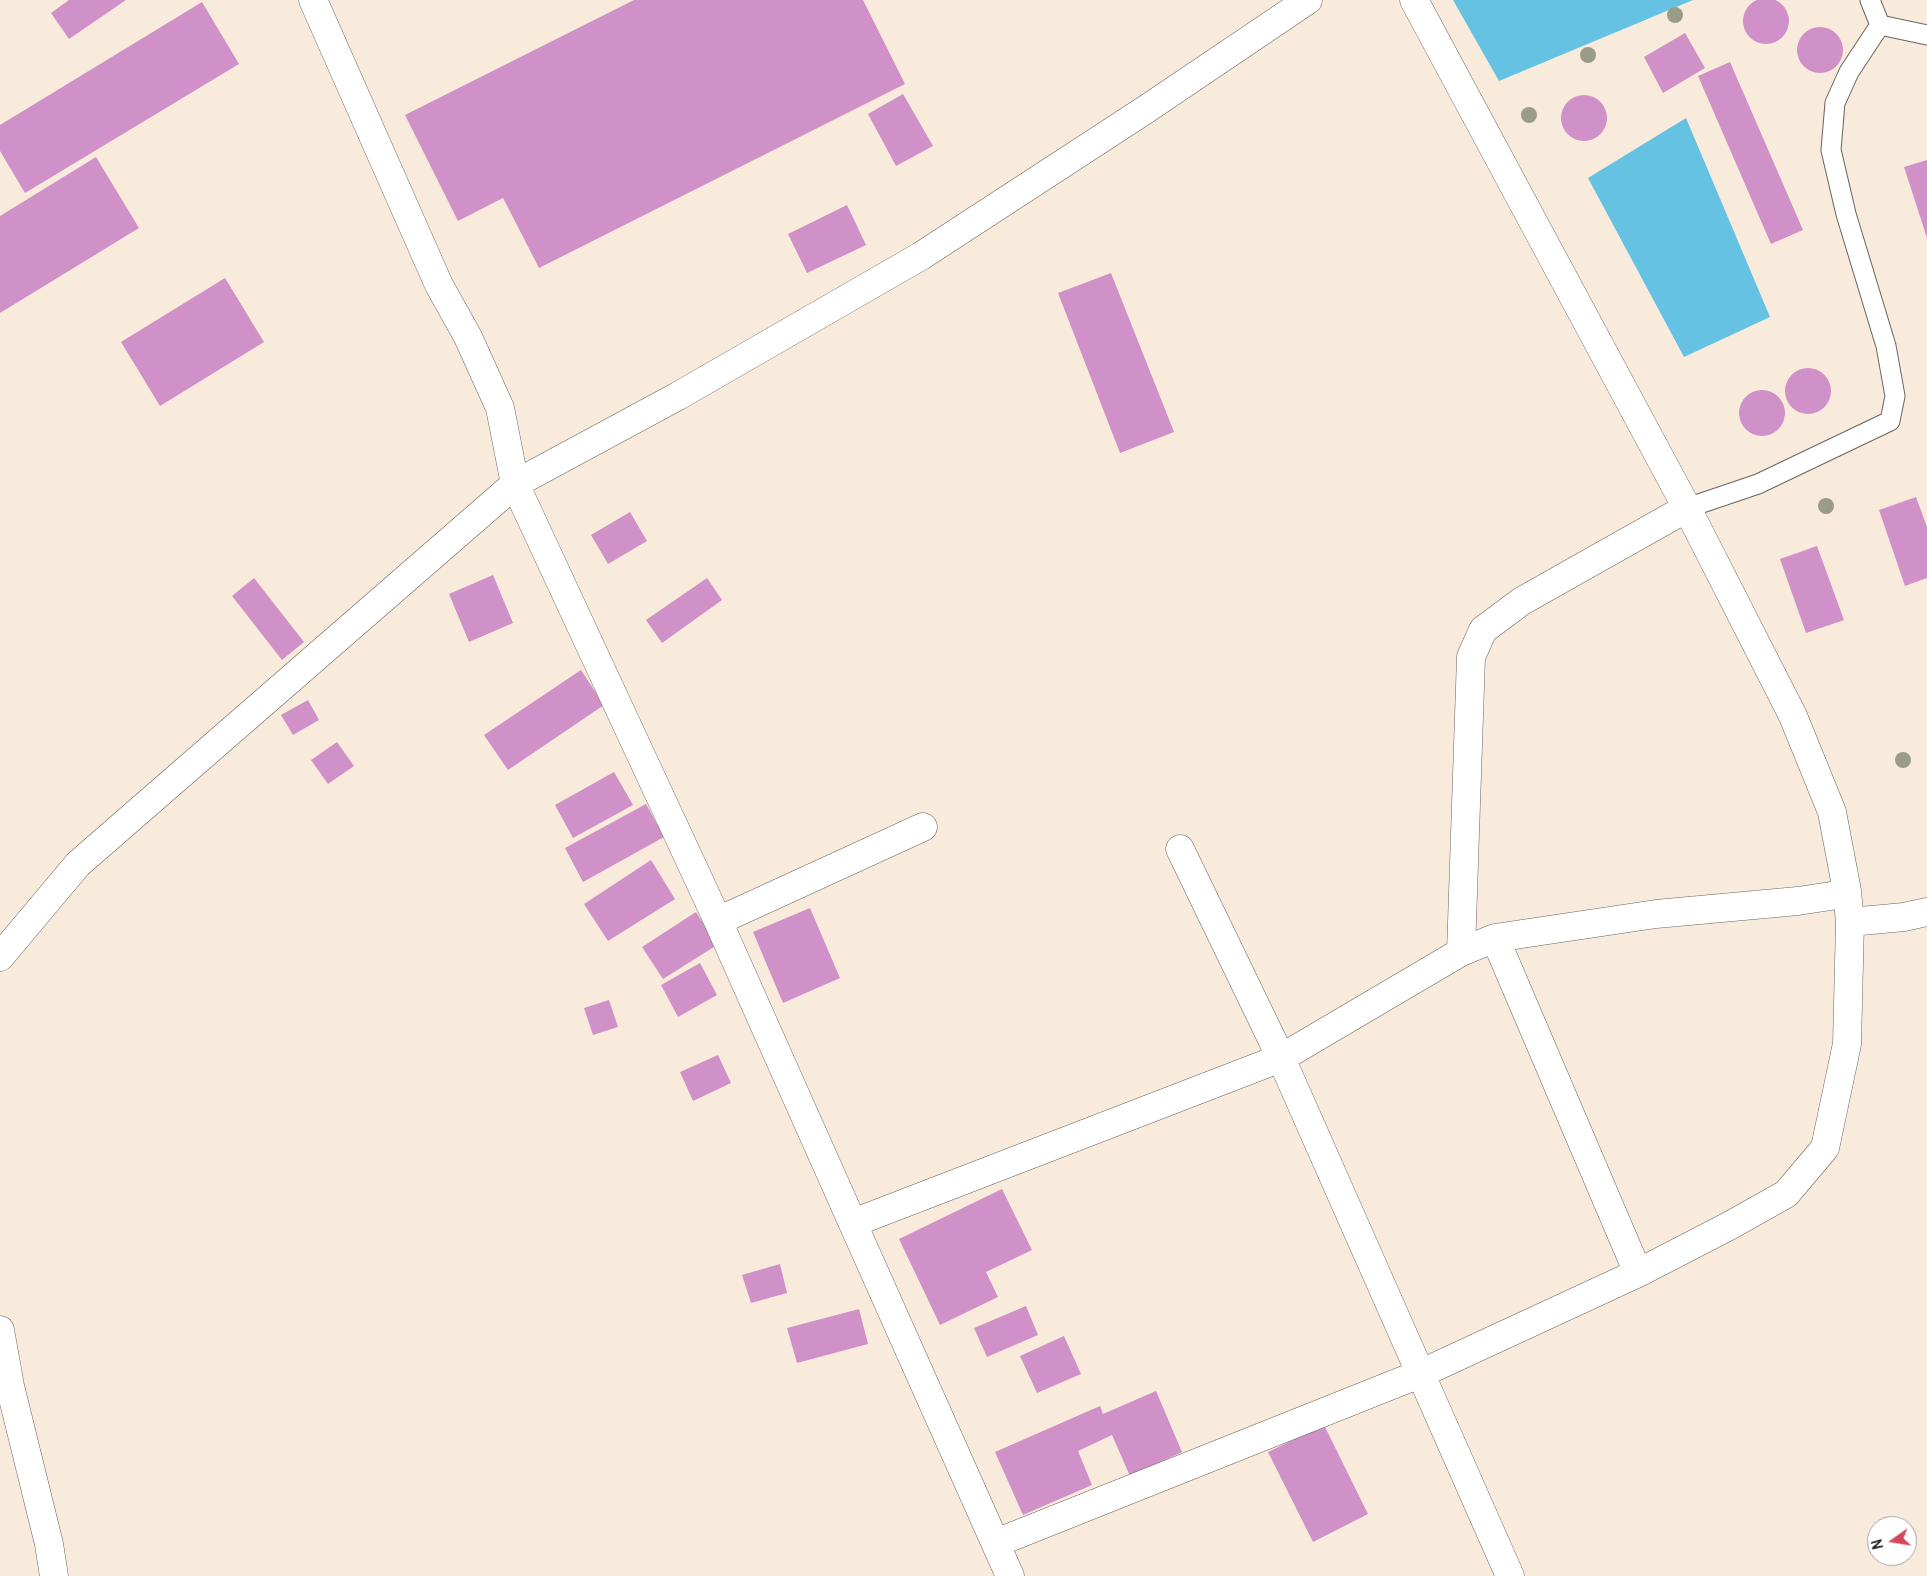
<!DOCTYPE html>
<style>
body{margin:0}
#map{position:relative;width:1927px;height:1576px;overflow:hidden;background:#f8ebdb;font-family:Pangolin,sans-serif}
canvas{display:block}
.north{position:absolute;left:1867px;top:1516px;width:50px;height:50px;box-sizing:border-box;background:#fff;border:1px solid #a4a4a4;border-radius:50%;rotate:257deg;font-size:14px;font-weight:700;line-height:20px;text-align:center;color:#1c1c1c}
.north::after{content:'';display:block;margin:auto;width:18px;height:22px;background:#d1495b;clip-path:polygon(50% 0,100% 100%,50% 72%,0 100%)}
</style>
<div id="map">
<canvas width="1927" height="1576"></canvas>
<div class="north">N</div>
</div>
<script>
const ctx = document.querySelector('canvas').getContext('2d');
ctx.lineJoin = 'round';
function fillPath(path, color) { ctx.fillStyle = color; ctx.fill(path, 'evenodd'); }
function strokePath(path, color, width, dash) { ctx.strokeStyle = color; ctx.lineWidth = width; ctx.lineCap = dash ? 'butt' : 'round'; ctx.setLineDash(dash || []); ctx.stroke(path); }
const water = new Path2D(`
 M1453,0H1693L1499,81Z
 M1686,118L1770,317L1684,357L1588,178Z`);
const building = new Path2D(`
 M1743 21a23 23 0 1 1 46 0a23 23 0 1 1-46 0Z
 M69,0H126L69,39L51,13Z
 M634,0H863L905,84L539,268L503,198L458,221L405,115Z
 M202,2L239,64L25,193L0,151V125Z
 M1797 50a23 23 0 1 1 46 0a23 23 0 1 1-46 0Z
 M1685,33L1705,68L1663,93L1644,57Z
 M1730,62L1803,230L1771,244L1698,76Z
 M903,94L933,146L896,166L868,114Z
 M1561 118a23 23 0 1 1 46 0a23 23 0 1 1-46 0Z
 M96,157L139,228L0,313V216Z
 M1927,160V238L1904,167Z
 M847,205L866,245L807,273L788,234Z
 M1111,273L1174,432L1120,453L1058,293Z
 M225,278L264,342L160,406L121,342Z
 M1785 391a23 23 0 1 1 46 0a23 23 0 1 1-46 0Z
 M1739 413a23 23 0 1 1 46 0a23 23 0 1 1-46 0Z
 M1916,497L1927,527V578L1905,586L1879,510Z
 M630,512L647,541L608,564L591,535Z
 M1817,546L1844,620L1806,633L1780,559Z
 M493,575L513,623L469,642L449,594Z
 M254,578L304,642L282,660L232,596Z
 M707,578L722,600L662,643L646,620Z
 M581,670L604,705L508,770L484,735Z
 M308,700L319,720L293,735L281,715Z
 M337,742L354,766L328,784L311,760Z
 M614,772L633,805L573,838L555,805Z
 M646,804L664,837L583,882L565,848Z
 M651,860L675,899L608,941L584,904Z
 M810,908L840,978L783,1003L753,932Z
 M696,912L717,945L663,979L642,947Z
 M700,963L717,995L678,1017L661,985Z
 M609,1000L618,1027L593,1035L584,1008Z
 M718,1055L731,1083L693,1101L680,1072Z
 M1002,1189L1032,1250L986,1272L998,1297L940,1325L899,1239Z
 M780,1264L787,1293L751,1303L742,1275Z
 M1026,1306L1038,1335L987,1357L974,1328Z
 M859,1309L868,1344L797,1363L787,1328Z
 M1064,1336L1081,1374L1037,1393L1020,1356Z
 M1156,1391L1182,1452L1130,1476L1112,1435L1078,1451L1092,1485L1023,1515L995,1452L1100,1406L1103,1414Z
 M1324,1425L1368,1514L1313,1542L1268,1452Z`);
const lane = new Path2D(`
 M1880,25L1927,35
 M1687,508L1758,484L1890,421L1895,396L1886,346L1846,214L1831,150L1835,103L1849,72L1880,25L1870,0`);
const street = new Path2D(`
 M313,0L439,285L468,337L500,408L515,484L718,921L1010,1576
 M1414,0L1687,508L1793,716L1832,812L1847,891L1850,922L1847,1044L1825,1148L1786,1194L1729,1226L1638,1273
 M1180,849L1281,1058L1510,1576
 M718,921L923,827
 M1850,922L1904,917L1927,912
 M1461,952L1471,657L1483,630L1522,601L1687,508
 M0,957L78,864L515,484L678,396L921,256L1145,110L1308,0
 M853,1223L1281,1058L1461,952L1495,938L1656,914L1798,901L1831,896L1847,891
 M0,1330L10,1386L49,1544L54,1576
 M996,1543L1422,1373L1638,1273L1495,938`);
const trees = [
 [1675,15],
 [1588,55],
 [1529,115],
 [1826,506],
 [1903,760]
];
fillPath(water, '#65c2e3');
fillPath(building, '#d090c8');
strokePath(lane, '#69645f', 21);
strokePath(street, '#69645f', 29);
strokePath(lane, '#fff', 19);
strokePath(street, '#fff', 28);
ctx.fillStyle = '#9a9d86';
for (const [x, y] of trees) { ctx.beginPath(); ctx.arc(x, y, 8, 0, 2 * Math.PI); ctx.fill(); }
</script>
